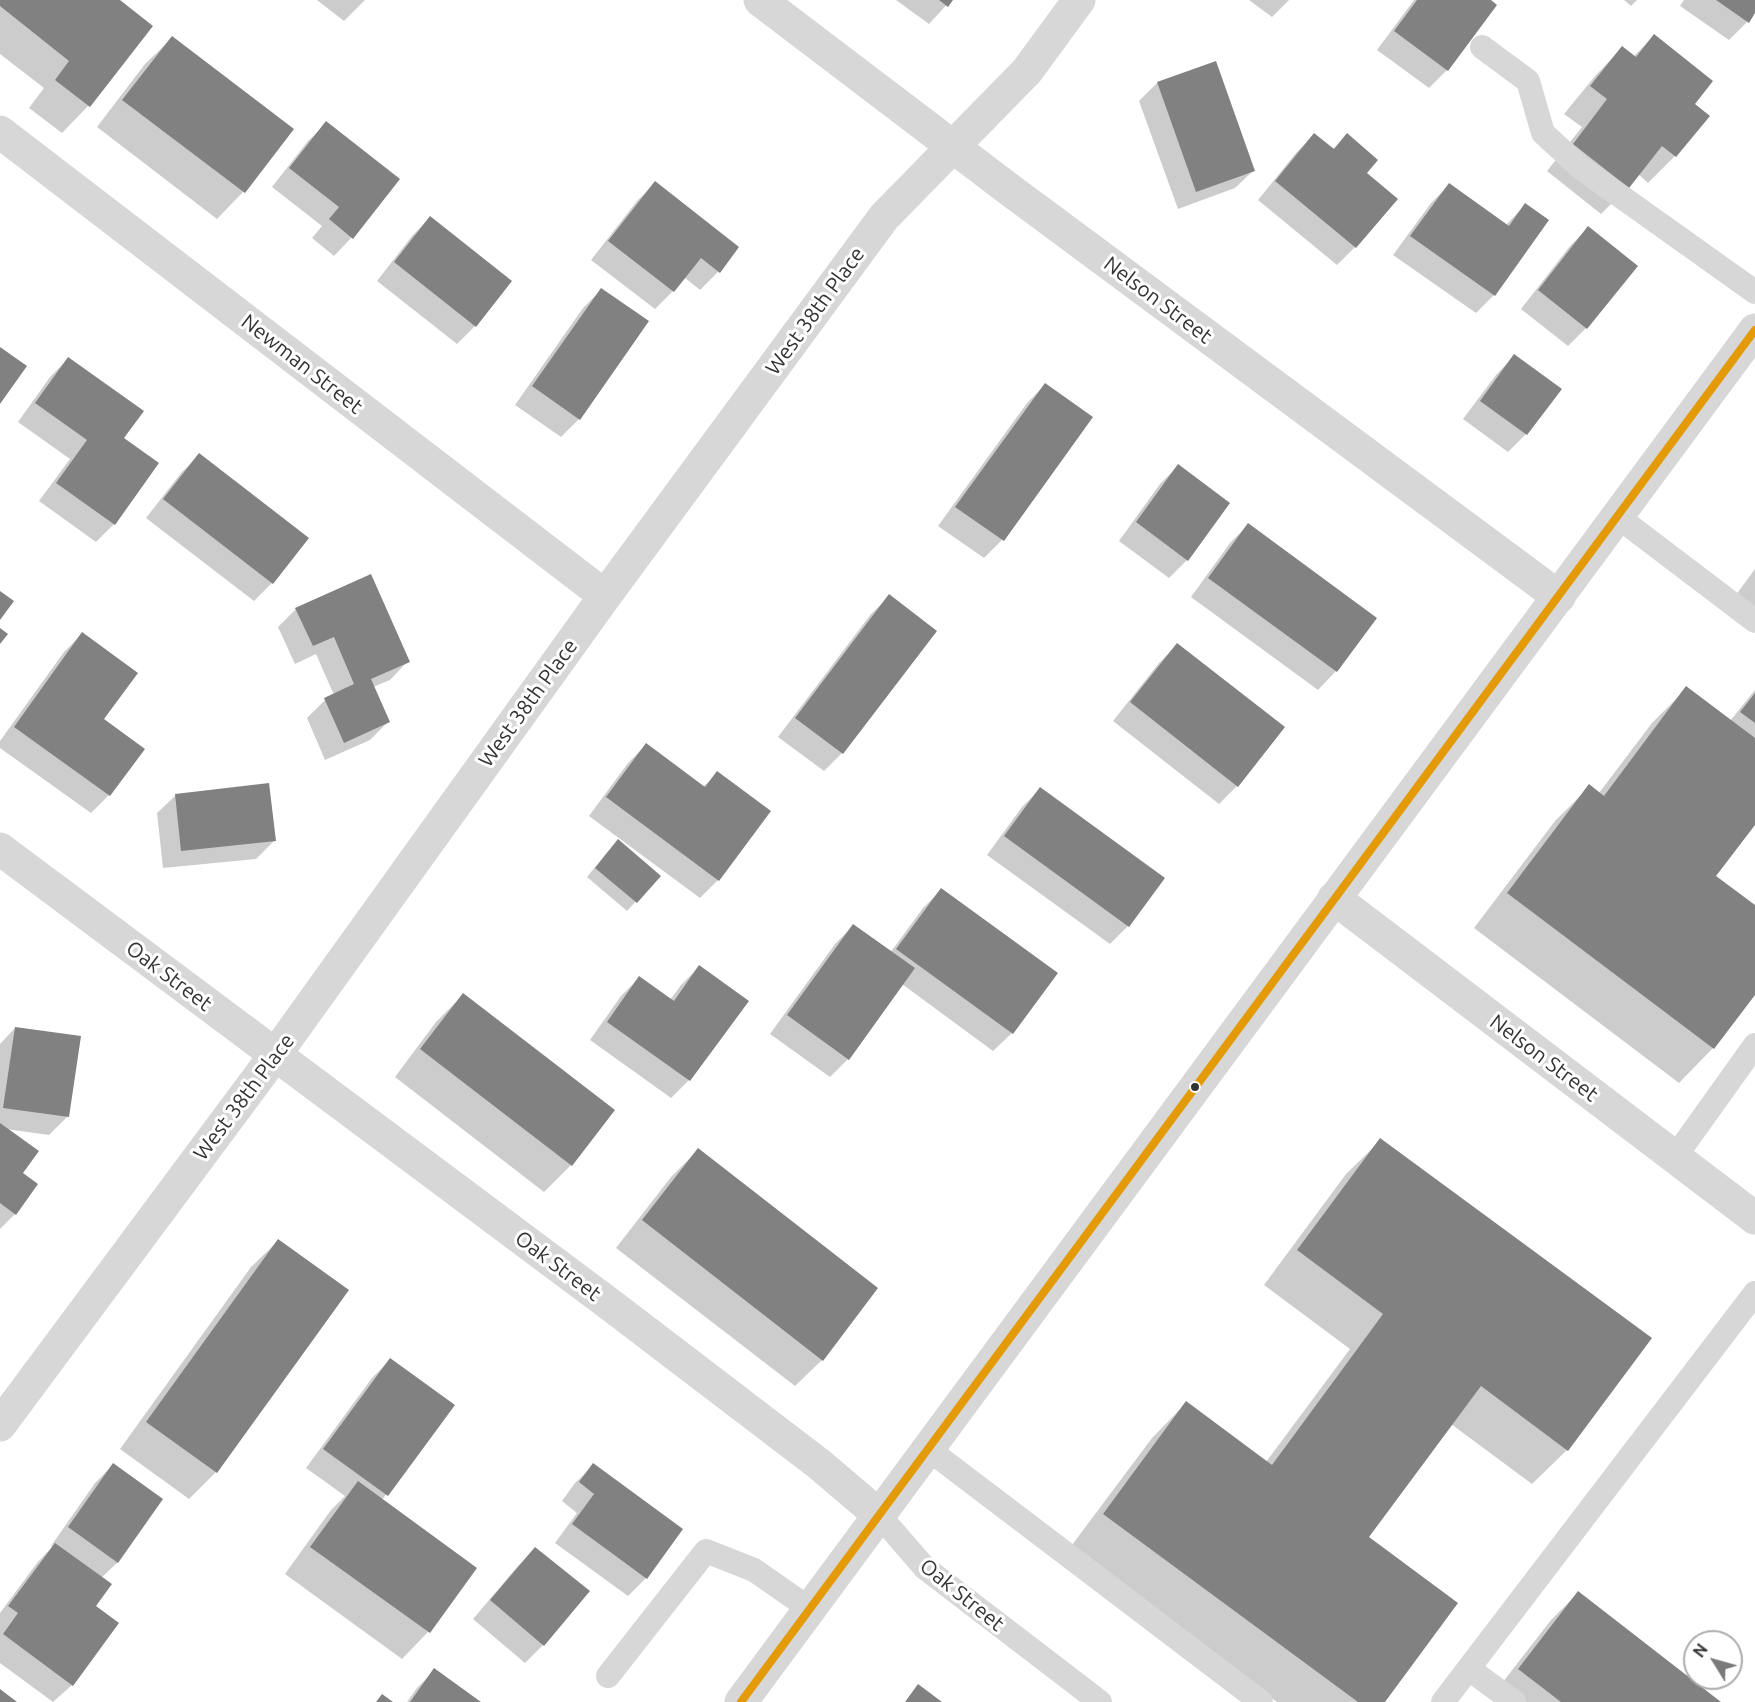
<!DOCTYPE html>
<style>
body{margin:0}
#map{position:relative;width:1755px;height:1702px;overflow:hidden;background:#fff;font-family:Ubuntu,sans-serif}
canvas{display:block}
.north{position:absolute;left:1683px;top:1630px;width:60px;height:60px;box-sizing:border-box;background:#fff;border:2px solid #adadad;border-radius:50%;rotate:307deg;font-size:16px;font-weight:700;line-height:24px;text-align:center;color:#333}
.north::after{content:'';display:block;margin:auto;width:21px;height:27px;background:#7a7a7a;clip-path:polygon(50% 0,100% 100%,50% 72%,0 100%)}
</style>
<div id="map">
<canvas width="1755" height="1702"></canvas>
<div class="north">N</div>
</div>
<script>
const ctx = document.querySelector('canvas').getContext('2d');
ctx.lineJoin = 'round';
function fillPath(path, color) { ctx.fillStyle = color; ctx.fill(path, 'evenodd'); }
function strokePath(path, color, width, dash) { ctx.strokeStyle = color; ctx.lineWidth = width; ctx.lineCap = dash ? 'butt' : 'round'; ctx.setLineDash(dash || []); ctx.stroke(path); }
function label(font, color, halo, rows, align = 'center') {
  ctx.font = font + ' Ubuntu,sans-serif'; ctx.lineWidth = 6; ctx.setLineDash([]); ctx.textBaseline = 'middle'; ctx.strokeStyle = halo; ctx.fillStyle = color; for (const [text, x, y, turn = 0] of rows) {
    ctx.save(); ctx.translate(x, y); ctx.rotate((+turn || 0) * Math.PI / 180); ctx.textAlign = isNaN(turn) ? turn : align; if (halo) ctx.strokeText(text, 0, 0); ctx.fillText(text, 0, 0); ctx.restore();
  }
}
const shadow = new Path2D(`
 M0,0H118L151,26L88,106L62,133L29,108L44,88L0,54Z
 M317,0H365L344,21Z
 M896,0H951L929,24Z
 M1249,0H1289L1272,17Z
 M1414,0H1489L1447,70L1429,88L1377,50Z
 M1624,0H1637L1631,6Z
 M1684,0H1755V11L1747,22L1729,40L1680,6Z
 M1654,36L1693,104L1675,156L1648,183L1638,174L1628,187L1601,214L1547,171L1582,127L1564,114L1596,75L1622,48L1633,57Z
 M172,38L292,130L243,192L217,219L97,127L145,64Z
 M1157,83L1254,170L1235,188L1178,209L1139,101Z
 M327,123L352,237L334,256L312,238L322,226L272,187L308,141Z
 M1314,135L1332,150L1347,136L1365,173L1355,247L1337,265L1258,200L1296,153Z
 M655,183L737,247L718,272L700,290L684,277L673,291L655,309L591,260L637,201Z
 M1449,185L1506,225L1525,205L1494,295L1476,313L1393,255L1431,203Z
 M430,218L475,326L457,344L377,281L412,236Z
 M1588,228L1586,328L1568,346L1521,309L1570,246Z
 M601,290L579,419L561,437L515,405L583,308Z
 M1514,356L1526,434L1508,452L1463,419L1496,375Z
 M68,359L122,438L114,524L96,542L39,501L70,459L18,422L50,377Z
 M1045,385L1090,418L1002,540L984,558L938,526L1027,403Z
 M199,455L307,538L272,583L254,601L146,518L181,473Z
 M1178,466L1187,560L1169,578L1119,541L1160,484Z
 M1248,525L1375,618L1336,671L1318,690L1191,597L1230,543Z
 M1755,569V623L1730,603Z
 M890,596L842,753L824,771L778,737L871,614Z
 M296,609L408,661L390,680L373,687L388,722L370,740L325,760L307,718L325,700L334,695L316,654L295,664L278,627Z
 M82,634L102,719L109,795L91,813L0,748V741L64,652Z
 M1177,645L1237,786L1219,804L1113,721L1159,663Z
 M1687,688L1730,721L1755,690V822L1714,876L1755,907V993L1713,1048L1679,1083L1474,928L1555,821L1590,786L1599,793L1652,723Z
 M646,745L703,787L718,773V880L700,898L589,816L628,763Z
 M1040,789L1128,926L1110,944L987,855L1022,807Z
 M176,795L274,841L256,859L163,868L157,813Z
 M609,850L659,876L627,911L587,877Z
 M941,890L1012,1033L993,1051L902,984L848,1059L830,1077L770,1034L835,944L853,926L890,953L923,908Z
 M699,967L689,1080L671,1098L590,1040L621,996L639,978L670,1000L681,985Z
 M463,995L571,1165L544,1192L395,1077L436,1022Z
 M15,1028L67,1117L49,1135L6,1129L21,1174L15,1214L0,1229V1044Z
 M1381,1140L1567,1450L1532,1484L1451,1424L1367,1538L1383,1702H1277L1069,1549L1152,1438L1186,1403L1266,1462L1350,1349L1264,1285L1346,1174Z
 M698,1150L822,1360L795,1386L616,1248L671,1177Z
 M278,1241L216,1472L189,1499L120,1449L251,1267Z
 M390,1360L452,1405L382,1500L475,1568L428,1632L402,1659L285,1574L331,1510L345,1496L306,1468L372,1378Z
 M113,1465L161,1500L117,1563L101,1578L72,1685L53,1702L0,1663V1613L37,1563L52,1547L51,1546L95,1483Z
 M594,1465L646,1578L628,1596L555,1543L577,1513L562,1501L575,1483Z
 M535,1549L543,1645L525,1663L473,1619L517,1567Z
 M1578,1593L1718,1702H1500L1492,1696L1551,1620Z
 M435,1670L479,1702H407L417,1688Z`);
const building = new Path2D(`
 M0,0H120L153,26L90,107L55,80L69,61L0,6Z
 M939,0H953L948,7Z
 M1417,0H1491L1497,5L1448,71L1394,31Z
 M1716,0H1755V13L1749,23Z
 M1654,34L1713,81L1695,104L1710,116L1676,157L1662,146L1629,188L1573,144L1607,99L1590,86L1622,46L1636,57Z
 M172,36L294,129L245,193L122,100Z
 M1216,61L1255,171L1196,192L1157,82Z
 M326,121L400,179L353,239L329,219L339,207L289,168Z
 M1314,133L1334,149L1347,133L1378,160L1367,173L1398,199L1356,248L1275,181Z
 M655,181L739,247L720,273L701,258L674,292L608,241Z
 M1449,183L1509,226L1525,203L1549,220L1495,296L1410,236Z
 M430,216L512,281L476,327L394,262Z
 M1588,226L1638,266L1587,329L1538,290Z
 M601,288L649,321L580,420L532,386Z
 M0,347L27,366L0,404Z
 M1514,354L1562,389L1527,435L1480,401Z
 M68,357L144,411L124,438L159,463L115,525L56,483L87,440L35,403Z
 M1045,383L1093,417L1004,541L955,507Z
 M199,453L309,538L273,584L163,499Z
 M1178,464L1230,503L1188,561L1136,522Z
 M1248,523L1377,618L1337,672L1208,578Z
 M371,574L410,662L371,679L390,722L344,743L324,698L354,684L334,637L313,646L295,608Z
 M0,591L14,601L0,620Z
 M889,594L937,631L843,754L795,718Z
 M0,628L8,634L0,644Z
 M82,632L138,673L104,719L145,749L110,796L14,727Z
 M1177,643L1285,727L1238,787L1130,702Z
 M1686,686L1755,738V825L1716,876L1755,905V995L1714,1049L1507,893L1589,784L1604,796Z
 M1755,693V723L1740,712Z
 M646,743L705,787L717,771L771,811L719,881L606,797Z
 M269,783L276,841L181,851L175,794Z
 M1040,787L1165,878L1129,927L1004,836Z
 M618,839L661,876L637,903L595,868Z
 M941,888L1058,973L1013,1034L896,949Z
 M853,924L915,968L849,1060L787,1015Z
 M699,965L749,1001L690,1081L607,1022L639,976L674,1001Z
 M463,993L615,1110L572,1166L420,1049Z
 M15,1027L81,1036L69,1117L3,1108Z
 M0,1123L39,1151L23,1173L38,1184L16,1215L0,1203Z
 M1380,1138L1652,1338L1568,1451L1481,1386L1369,1537L1458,1603L1385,1702H1358L1103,1514L1186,1401L1272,1465L1383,1314L1297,1250Z
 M698,1148L878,1288L823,1361L642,1220Z
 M278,1239L349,1290L217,1473L146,1422Z
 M390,1358L455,1405L388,1496L323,1449Z
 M113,1463L163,1499L118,1563L68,1527Z
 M593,1463L683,1529L647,1579L572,1524L594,1494L579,1482Z
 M358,1481L477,1568L430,1633L310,1547Z
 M55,1543L112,1584L96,1606L119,1623L73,1686L3,1634L18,1613L8,1606Z
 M535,1547L590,1591L544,1646L490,1600Z
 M1578,1591L1721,1702H1561L1518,1669Z
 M434,1668L481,1702H410Z
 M918,1684L942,1702H905Z
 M0,1689L17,1702H0Z
 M382,1694L393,1702H376Z`);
const service = new Path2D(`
 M1482,47L1528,81L1543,133L1581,168L1755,292
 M1618,517L1755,621
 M1675,1157L1755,1045
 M928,1449L1261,1702
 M879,1515L925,1568L1100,1702
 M1469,1669L1514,1702
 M608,1676L706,1551L754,1570L810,1609
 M1443,1702L1755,1293`);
const minor = new Path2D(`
 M760,0L1006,187L1559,597
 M0,132L605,596
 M0,849L612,1306L819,1464L879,1515
 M1334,898L1755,1218
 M0,1425L275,1055L605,596L884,217L1027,71L1079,0`);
const tertiary = new Path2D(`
 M741,1702L1755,330`);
const bus1 = new Path2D(`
 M741,1702L1755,330`);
const markers = [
 [1195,1087,5,"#333"]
];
const streetNames = [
 ["Nelson Street",1158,300,37],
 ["West 38th Place",815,311,-54],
 ["Newman Street",302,364,38],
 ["West 38th Place",528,703,-54],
 ["Oak Street",169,976,37],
 ["Nelson Street",1544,1058,37],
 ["West 38th Place",244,1097,-53],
 ["Oak Street",558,1266,37],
 ["Oak Street",962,1595,39]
];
fillPath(shadow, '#0003');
fillPath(building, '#818181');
strokePath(service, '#d7d7d7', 24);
strokePath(minor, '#d7d7d7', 33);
strokePath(tertiary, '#d7d7d7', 33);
strokePath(bus1, '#e39a05', 8);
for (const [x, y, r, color] of markers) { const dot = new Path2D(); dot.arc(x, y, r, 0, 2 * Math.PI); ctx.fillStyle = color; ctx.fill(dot); strokePath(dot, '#fff', 2); }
label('21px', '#333', '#fff', streetNames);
</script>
